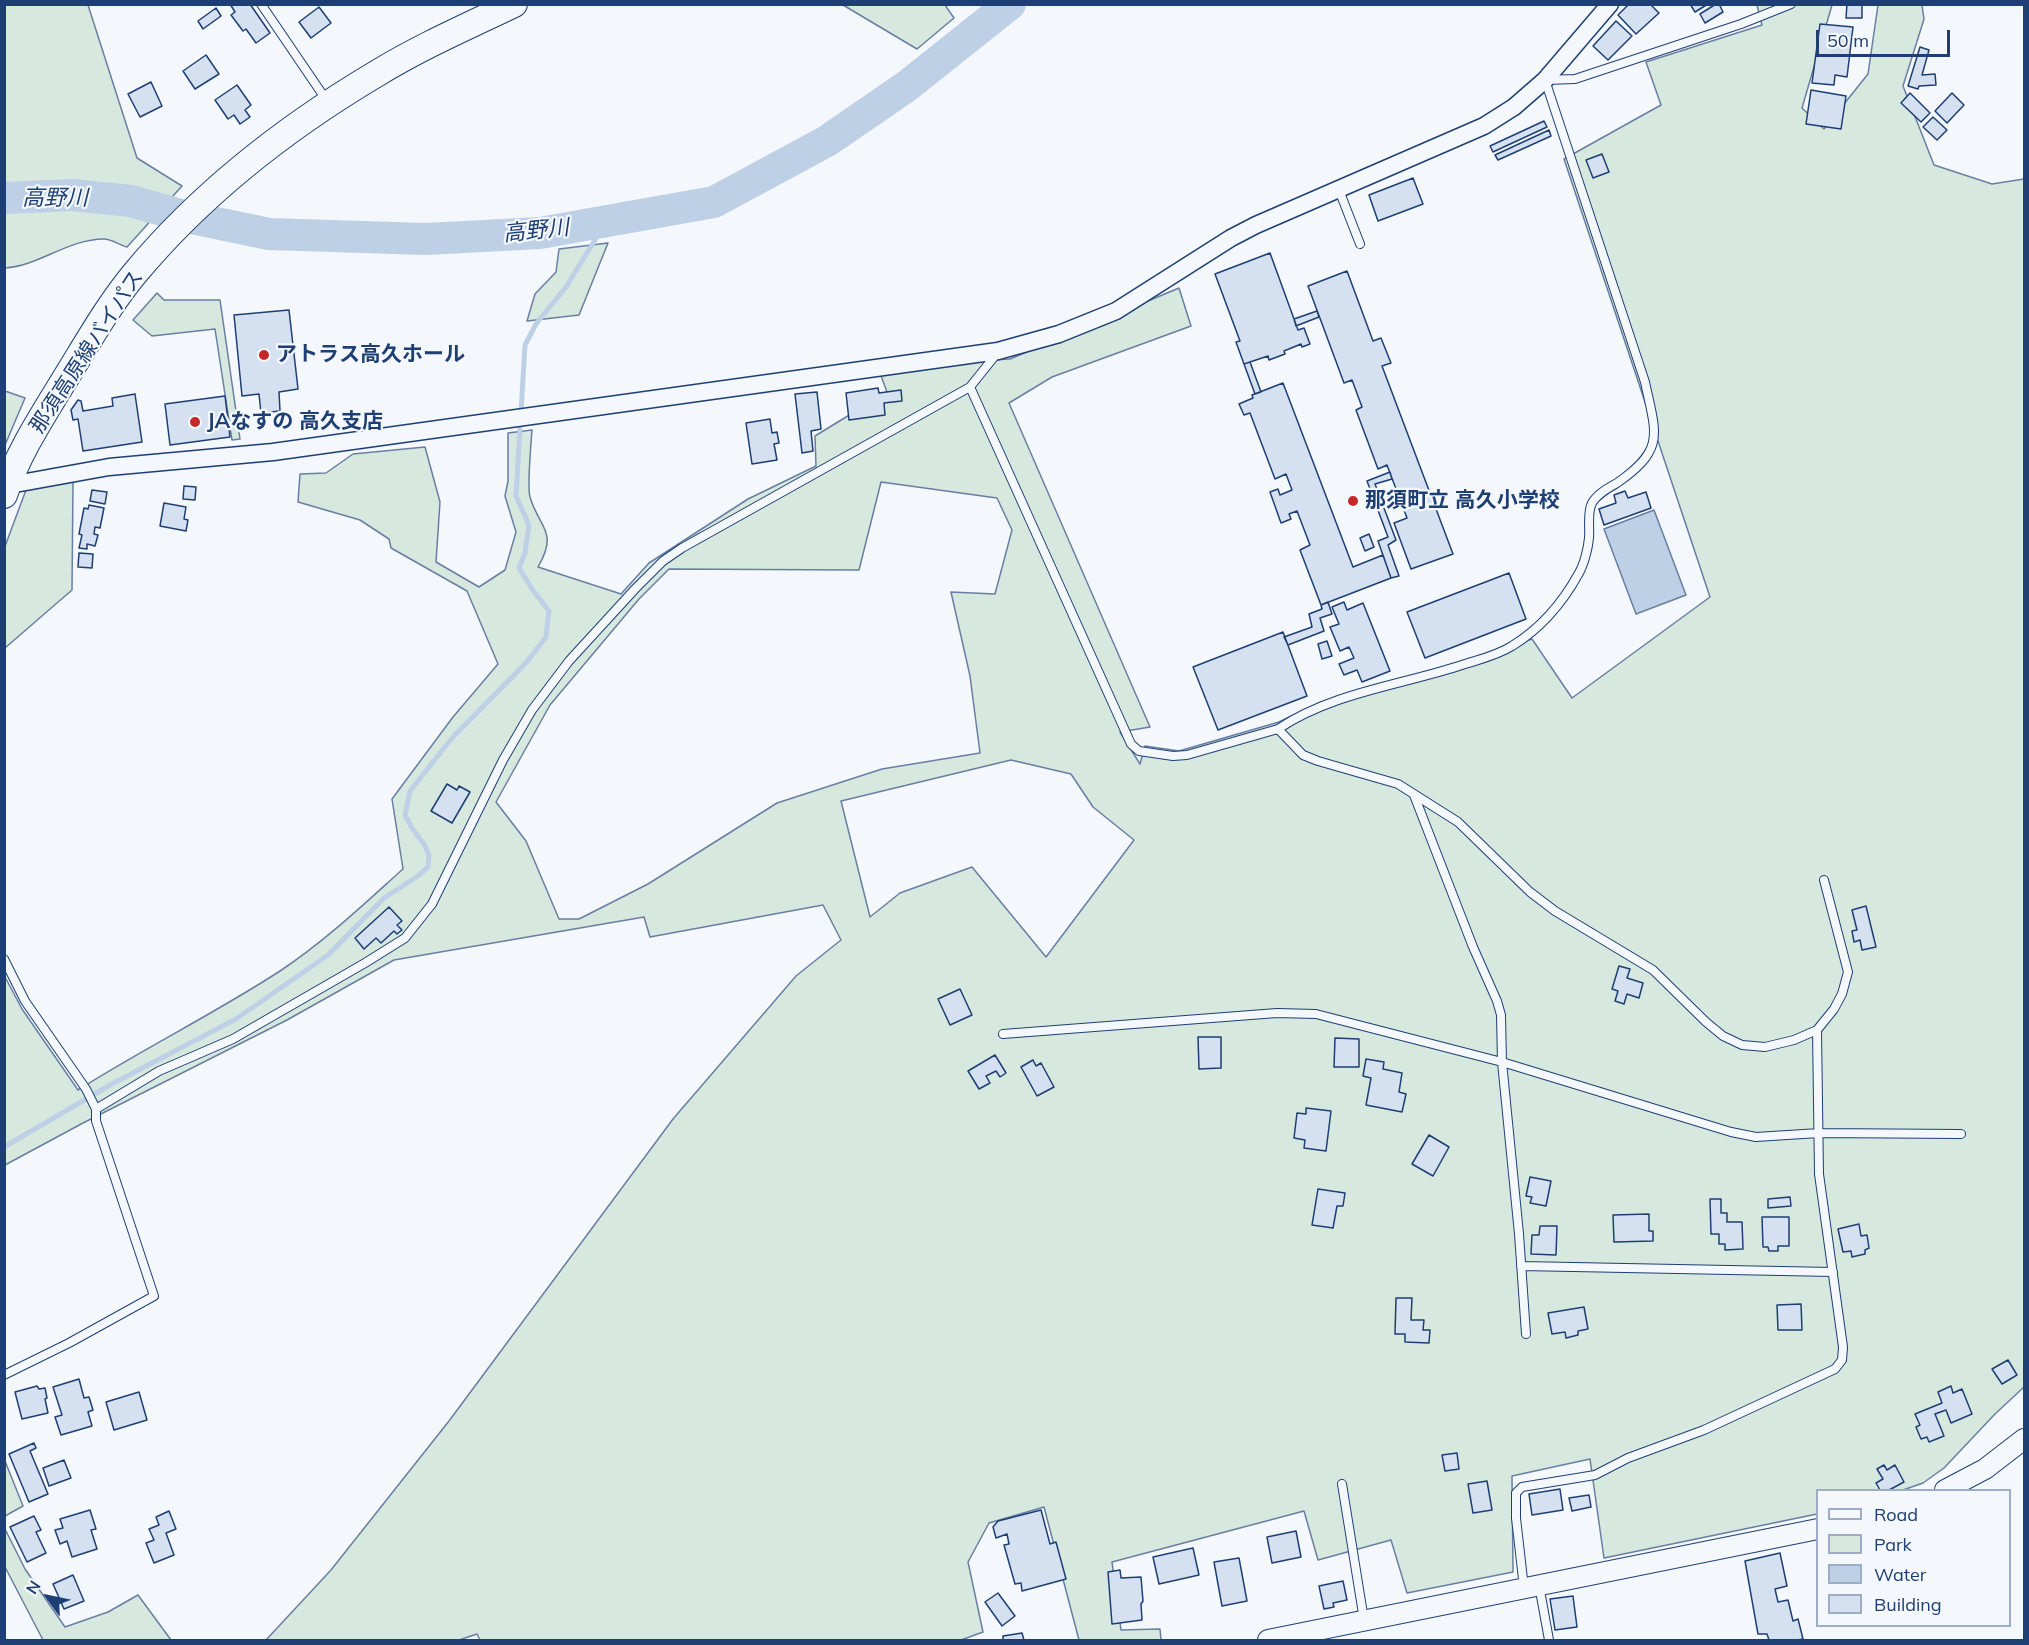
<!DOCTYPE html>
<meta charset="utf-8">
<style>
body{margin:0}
#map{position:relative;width:2029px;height:1645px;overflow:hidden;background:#f4f7fb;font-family:Mulish,sans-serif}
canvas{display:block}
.frame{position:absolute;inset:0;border:6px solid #1d3f73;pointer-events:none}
.legend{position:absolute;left:1816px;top:1489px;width:195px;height:138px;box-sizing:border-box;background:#f4f7fb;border:2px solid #9eadc5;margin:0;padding:8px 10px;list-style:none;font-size:18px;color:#1d3f73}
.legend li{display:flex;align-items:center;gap:12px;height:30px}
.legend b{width:30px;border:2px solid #9eadc5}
.north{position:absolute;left:18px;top:1567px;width:60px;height:60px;-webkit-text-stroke:4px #f4f7fb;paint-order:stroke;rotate:303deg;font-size:16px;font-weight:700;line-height:24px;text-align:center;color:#1d3f73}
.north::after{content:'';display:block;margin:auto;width:21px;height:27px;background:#1d3f73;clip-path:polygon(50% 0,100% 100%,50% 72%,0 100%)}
.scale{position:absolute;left:1816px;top:30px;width:134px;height:27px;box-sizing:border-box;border:3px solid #1d3f73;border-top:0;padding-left:8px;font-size:18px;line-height:21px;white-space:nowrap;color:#1d3f73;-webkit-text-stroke:4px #f4f7fb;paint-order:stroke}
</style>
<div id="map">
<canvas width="2029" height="1645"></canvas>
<div class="frame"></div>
<ul class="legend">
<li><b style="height:8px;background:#f4f7fb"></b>Road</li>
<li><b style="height:16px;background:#d7e8df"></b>Park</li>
<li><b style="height:16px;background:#bed0e5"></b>Water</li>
<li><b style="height:16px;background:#d5e0f0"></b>Building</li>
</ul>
<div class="north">N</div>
<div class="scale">50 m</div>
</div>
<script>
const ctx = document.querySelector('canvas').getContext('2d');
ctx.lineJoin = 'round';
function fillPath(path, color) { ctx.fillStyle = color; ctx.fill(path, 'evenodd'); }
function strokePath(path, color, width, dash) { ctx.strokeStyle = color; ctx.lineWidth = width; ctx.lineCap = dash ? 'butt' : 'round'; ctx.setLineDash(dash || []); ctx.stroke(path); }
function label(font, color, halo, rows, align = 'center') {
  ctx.font = font + ' Mulish,"Noto Sans JP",sans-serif'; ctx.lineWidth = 4.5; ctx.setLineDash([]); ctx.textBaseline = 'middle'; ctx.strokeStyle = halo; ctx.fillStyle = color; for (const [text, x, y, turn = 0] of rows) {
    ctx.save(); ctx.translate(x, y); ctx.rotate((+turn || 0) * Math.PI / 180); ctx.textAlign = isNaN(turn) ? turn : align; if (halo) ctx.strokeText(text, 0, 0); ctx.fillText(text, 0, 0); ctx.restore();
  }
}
const green = new Path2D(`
 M5,4L88,5L137,158L182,186L127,247C120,245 111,239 104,239C68,239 39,266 5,268Z
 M843,5H945L954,18L917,49Z
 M1757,5H1832L1802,108L1824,129L1868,74L1878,5H1922L1924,19L1903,86L1934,165L1992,184L2024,179V1387L1995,1414L1944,1468L1923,1483L1903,1490H1818L1817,1514L1604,1558L1590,1459L1512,1476L1513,1572L1407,1593L1391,1540L1318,1560L1304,1511L1112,1562L1121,1630L1160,1629L1161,1640H1079L1044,1507L989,1523L968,1562L983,1632L961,1640H480L477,1634L459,1640H266L331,1570L449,1421L673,1119L796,976L841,940L823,905L650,937L644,917L394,960L287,1020L83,1123L5,1165L4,975L22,1009L78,1090C144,1048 214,1014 280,971C324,942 364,904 403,869L392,799L453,717L498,664L467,591L391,548L389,539L360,520L298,502L300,474L326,473L353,454L425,447L440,502L436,562L479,587L505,570L516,532L505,496L508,481V433L532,430C531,444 527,486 530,497C539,528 559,531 538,567L621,594L649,563L748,499L816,466L815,436L887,392L880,373L971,361L1010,359L1179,288L1191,326L1052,377L1009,403L1150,727L1120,732L1140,764L1145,746L1179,751L1279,722L1321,702L1444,668L1532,639L1572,698L1710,597L1564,159L1661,105L1646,62L1762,25ZM881,482L997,498L1012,530L995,594L951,592L970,676L980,753L882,769L777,803L648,884L579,919H559L526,841L496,802L550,705L639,599L669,569L859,570ZM1011,760L1071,774L1093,807L1134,840L1046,957L972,867L900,893L870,917L841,801Z
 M608,243L579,315L527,321L535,294L556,272L559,249Z
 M157,293L164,300H220L240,439L232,440L215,329L152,336L133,320Z
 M5,391L25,398L5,445L4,391Z
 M73,481L72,590L5,648L4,549L26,490Z
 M5,1461L23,1506L5,1516H4Z
 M4,1527L25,1569L65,1627L108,1612L138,1595L171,1640H43L5,1567Z`);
const water = new Path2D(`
 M1654,510L1686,595L1636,614L1604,529Z`);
const stream = new Path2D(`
 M4,1147L110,1085L236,1019L328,955L384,898L418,876L428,867L429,855L424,844L412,828L405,815L410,791L453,737L526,663L546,637L549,611L532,589L519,568L525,553L529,525L516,496L525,345L536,324L566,287L606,222`);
const river = new Path2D(`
 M4,198L72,195L131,201L187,217L269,234L426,239L540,233L714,202L827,141L907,86L1010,4`);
const building = new Path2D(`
 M230,4H250L270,33L256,43L246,29L243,31L231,15L235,12Z
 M1629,4H1653L1652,6L1659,13L1636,34L1618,15Z
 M1690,4H1708L1695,12Z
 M1716,4H1719L1723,12L1705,23L1700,14Z
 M1847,4H1862V18H1846Z
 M319,7L331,23L311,38L299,22Z
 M216,8L221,16L203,29L198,21Z
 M1616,21L1632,36L1608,60L1593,46Z
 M1820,24L1853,27L1847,77L1835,75L1834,85L1812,83Z
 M1920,47L1929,50L1922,75L1935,74L1936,85L1919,86L1918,89L1908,86Z
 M206,55L219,74L195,89L183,71Z
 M151,82L162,106L140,117L128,94Z
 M237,85L251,105L245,110L250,117L240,124L234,115L228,119L215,100Z
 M1811,90L1846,96L1841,129L1806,124Z
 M1910,93L1930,113L1921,122L1901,103Z
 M1952,93L1964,105L1947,123L1935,111Z
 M1933,117L1947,130L1937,140L1923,127Z
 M1544,121L1547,127L1493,152L1490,146Z
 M1549,130L1551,136L1498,160L1495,155Z
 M1602,154L1609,172L1593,178L1586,160Z
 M1413,178L1423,204L1378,221L1369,195Z
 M1270,253L1298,330L1304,328L1310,344L1302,347L1301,344L1284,351L1285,354L1269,360L1268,356L1244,364L1236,342L1240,341L1215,274Z
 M1347,271L1373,341L1381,338L1391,363L1382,366L1453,554L1411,569L1394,523L1407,518L1387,465L1378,469L1356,410L1362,407L1352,380L1344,383L1308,286Z
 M289,310L298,389L279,392L280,411L261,413L259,394L242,396L234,315Z
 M1317,311L1319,317L1296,326L1294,319Z
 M1250,362L1261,392L1255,394L1244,364Z
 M1283,383L1353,567L1383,555L1391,578L1321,605L1300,550L1310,545L1297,511L1289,514L1291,519L1281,523L1270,492L1278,489L1280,495L1292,490L1286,474L1275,479L1250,413L1244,415L1239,404L1253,398L1252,395Z
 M878,388L879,393L901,390L902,401L884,403L885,415L849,420L846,393Z
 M817,392L821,429L811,431L813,451L802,453L795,394Z
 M135,394L142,442L83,451L78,419L73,420L71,410L78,400L81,401L83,411L113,406L112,398Z
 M225,396L230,437L170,445L165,404Z
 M770,419L772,433L777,432L779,443L774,444L777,460L752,464L746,423Z
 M1390,472L1392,479L1375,484L1396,540L1388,545L1399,576L1391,578L1378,541L1388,537L1367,481Z
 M184,486L196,487L195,500L183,499Z
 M92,490L107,492L105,504L90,501Z
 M1625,491L1628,498L1646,492L1651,508L1604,525L1599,509L1616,503L1614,495Z
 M164,503L186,507L184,519L188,520L186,531L160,526Z
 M89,505L104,508L100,528L95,527L94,534L98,535L95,546L87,544V549L79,548L82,535L79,534L84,508L88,509Z
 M1369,534L1374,547L1365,551L1360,538Z
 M79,553L93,554L92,568L78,567Z
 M1509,573L1526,619L1425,658L1407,612Z
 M1328,602L1332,614L1320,618L1324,631L1288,645L1284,637L1312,627L1309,614L1322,609L1321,605Z
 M1344,602L1347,610L1363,603L1390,671L1362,682L1357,670L1344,675L1339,664L1354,658L1349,647L1340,651L1330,627L1339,624L1332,607Z
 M1283,632L1307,696L1218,730L1193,667Z
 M1327,641L1332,656L1322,659L1318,644Z
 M447,784L457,790L459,786L470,792L452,823L431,811Z
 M1866,906L1876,947L1862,950L1860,940L1854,942L1852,931L1857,930L1852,910Z
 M389,907L402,921L397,925L402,930L397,934L394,931L381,943L376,938L364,949L355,938Z
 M1619,966L1630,969L1627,978L1643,983L1639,998L1627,994L1624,1004L1615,1001L1618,991L1612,989Z
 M960,989L972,1015L950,1025L938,999Z
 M1198,1037H1221V1068L1199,1069Z
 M1335,1038L1359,1039V1067H1334Z
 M995,1055L1006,1073L1000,1077L996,1071L986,1076L990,1083L979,1089L968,1071Z
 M1366,1059L1384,1062L1383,1069L1402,1073L1399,1092L1406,1094L1402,1112L1366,1105L1371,1078L1363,1076Z
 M1033,1060L1036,1066L1041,1063L1054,1087L1037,1096L1021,1067Z
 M1306,1108L1331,1111L1326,1151L1304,1148L1305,1140L1294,1138L1297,1113L1306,1114Z
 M1429,1135L1449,1147L1433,1176L1412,1164Z
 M1530,1177L1551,1181L1546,1206L1530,1203L1532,1197L1526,1196Z
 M1318,1189L1345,1193L1343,1206H1337L1333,1228L1312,1225Z
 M1790,1197L1791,1206L1768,1208V1199Z
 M1710,1199H1721V1213H1727V1222H1742L1743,1249L1725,1250V1244H1719V1234H1711Z
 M1649,1214V1231H1653V1241L1614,1242L1613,1215Z
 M1762,1217H1789V1246H1778V1251H1769L1768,1247H1763Z
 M1859,1224L1861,1236L1867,1235L1869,1248L1865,1250V1254L1852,1257L1851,1251L1843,1252L1838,1229Z
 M1540,1226H1557L1556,1255L1531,1254L1532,1235H1539Z
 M1396,1298H1412L1411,1320H1424L1423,1330H1430L1429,1343L1405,1342V1334H1395Z
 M1801,1304L1802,1330H1778L1777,1305Z
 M1584,1307L1588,1329L1578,1331V1335L1566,1338L1565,1332L1552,1334L1548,1313Z
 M2008,1360L2017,1375L2002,1384L1992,1369Z
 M79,1379L84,1398L89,1397L93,1410L88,1412L92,1426L61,1435L55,1417L62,1415L53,1387Z
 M37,1386L39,1389L45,1388L47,1398L45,1399L48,1413L22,1419L15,1392Z
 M1951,1386L1953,1393L1962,1389L1972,1414L1951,1423L1946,1410L1935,1414L1944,1436L1929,1442L1927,1437L1921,1439L1916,1427L1920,1425L1915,1414L1942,1403L1938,1392Z
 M139,1392L147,1420L114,1430L106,1402Z
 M34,1443L36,1448L30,1451L48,1494L29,1502L9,1454Z
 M1457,1453L1459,1469L1445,1471L1442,1455Z
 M64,1460L71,1478L49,1486L43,1468Z
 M1884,1465L1887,1470L1895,1465L1904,1482L1889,1490H1880L1876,1483L1883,1479L1877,1469Z
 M1487,1481L1492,1510L1473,1513L1468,1484Z
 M1560,1489L1563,1510L1532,1515L1529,1494Z
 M1589,1495L1591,1507L1572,1511L1569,1498Z
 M90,1510L96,1529L91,1530L97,1549L72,1557L67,1541L60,1544L55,1530L63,1528L60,1519Z
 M1041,1510L1050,1544L1056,1542L1066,1579L1022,1591L1021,1583L1015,1584L1004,1545L1009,1544L1007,1534L996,1538L993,1527L998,1521Z
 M169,1511L176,1529L166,1533L174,1555L154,1563L146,1543L154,1540L149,1529L159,1525L156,1517Z
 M34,1516L41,1530L36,1532L46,1553L27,1562L10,1527Z
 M1296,1531L1301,1557L1272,1563L1267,1537Z
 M1193,1548L1199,1575L1159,1584L1153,1557Z
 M1780,1553L1787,1586L1775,1589L1778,1602L1788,1600L1793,1621L1798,1619L1803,1639L1797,1640H1769L1767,1634H1758L1745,1561Z
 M1239,1558L1247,1601L1222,1606L1214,1562Z
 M1120,1570L1121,1578L1141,1577L1143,1601L1141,1604L1142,1620L1112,1624L1108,1572Z
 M73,1575L84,1601L64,1609L53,1584Z
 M1343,1581L1347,1600L1333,1603L1334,1607L1324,1609L1319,1586Z
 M998,1593L1015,1616L1002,1626L985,1602Z
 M1573,1596L1577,1627L1555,1630L1550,1599Z
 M1022,1633L1024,1640H1003V1636Z`);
const service = new Path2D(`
 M261,4L327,101
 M1339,190L1360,244
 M970,387L1131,744L1139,751L1173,756L1187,755L1278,729L1303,755L1318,761L1398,784L1458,822L1530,892L1555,911L1653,970L1706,1022L1723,1036L1742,1045L1765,1047L1794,1040L1817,1030L1834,1009L1842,994L1848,972L1824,880
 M1278,729C1333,692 1403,685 1465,664C1481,659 1498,655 1512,646C1540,629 1563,602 1579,573C1584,564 1588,549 1589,538C1590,528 1587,512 1592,503C1597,494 1608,488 1617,483C1666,449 1656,434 1645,382L1545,80L1575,79L1741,24L1791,4
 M1414,795L1473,947L1497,1001L1501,1015L1502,1062L1519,1234L1526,1334
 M4,959L25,1001L86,1089L96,1109V1121L154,1296L69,1343L4,1375
 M1003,1034L1277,1013L1316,1014L1502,1062L1731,1132L1756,1137L1819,1133L1961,1134
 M96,1109L159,1071L233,1039L365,963L405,938L432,904L503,760L532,710L569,661L635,589L663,561L682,548L970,387L998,352
 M1521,1266L1833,1272
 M1342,1484L1364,1620
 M1539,1585L1549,1640
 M1524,1588L1516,1518V1493L1522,1487L1595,1475L1628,1458L1704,1430L1835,1369L1842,1360L1843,1347L1819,1174L1817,1030`);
const minor = new Path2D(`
 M4,486L109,467L273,452L998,351L1059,334L1116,311L1231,238L1256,225L1484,126L1514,107L1545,80L1610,4`);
const tertiary = new Path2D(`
 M1945,1490L1985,1469L2024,1439
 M1268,1640L1818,1529`);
const primary = new Path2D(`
 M4,495C18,452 45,412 68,374C89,340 110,303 136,272C203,192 287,127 376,74C420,47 468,26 514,4`);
const markers = [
 [264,355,6,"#c62828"],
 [195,422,6,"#c62828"],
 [1353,501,6,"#c62828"]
];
const streetNames = [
 ["那須高原線バイパス",87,352,-57]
];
const poiNames = [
 ["アトラス高久ホール",276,355],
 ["JAなすの 高久支店",207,422],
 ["那須町立 高久小学校",1365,501]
];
const waterNames = [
 ["高野川",55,198],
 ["高野川",536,231,-6]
];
fillPath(green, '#d7e8df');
strokePath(green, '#687fa3', 1.5);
fillPath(water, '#bed0e5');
strokePath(water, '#687fa3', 1.5);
strokePath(stream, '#bed0e5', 5);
strokePath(river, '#bed0e5', 32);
fillPath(building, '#d5e0f0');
strokePath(building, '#1d3f73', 1.5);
strokePath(service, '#1d3f73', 10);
strokePath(minor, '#1d3f73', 19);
strokePath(tertiary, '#1d3f73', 22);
strokePath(primary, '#1d3f73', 28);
strokePath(service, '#f4f7fb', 8);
strokePath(minor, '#f4f7fb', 16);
strokePath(tertiary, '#f4f7fb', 20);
strokePath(primary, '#f4f7fb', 26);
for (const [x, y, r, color] of markers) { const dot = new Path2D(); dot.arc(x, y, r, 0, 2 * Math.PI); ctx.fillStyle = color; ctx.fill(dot); strokePath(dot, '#f4f7fb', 2); }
label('21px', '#1d3f73', '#f4f7fb', streetNames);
label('bold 21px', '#1d3f73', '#f4f7fb', poiNames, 'left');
label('italic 22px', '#1d3f73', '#f4f7fb', waterNames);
</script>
